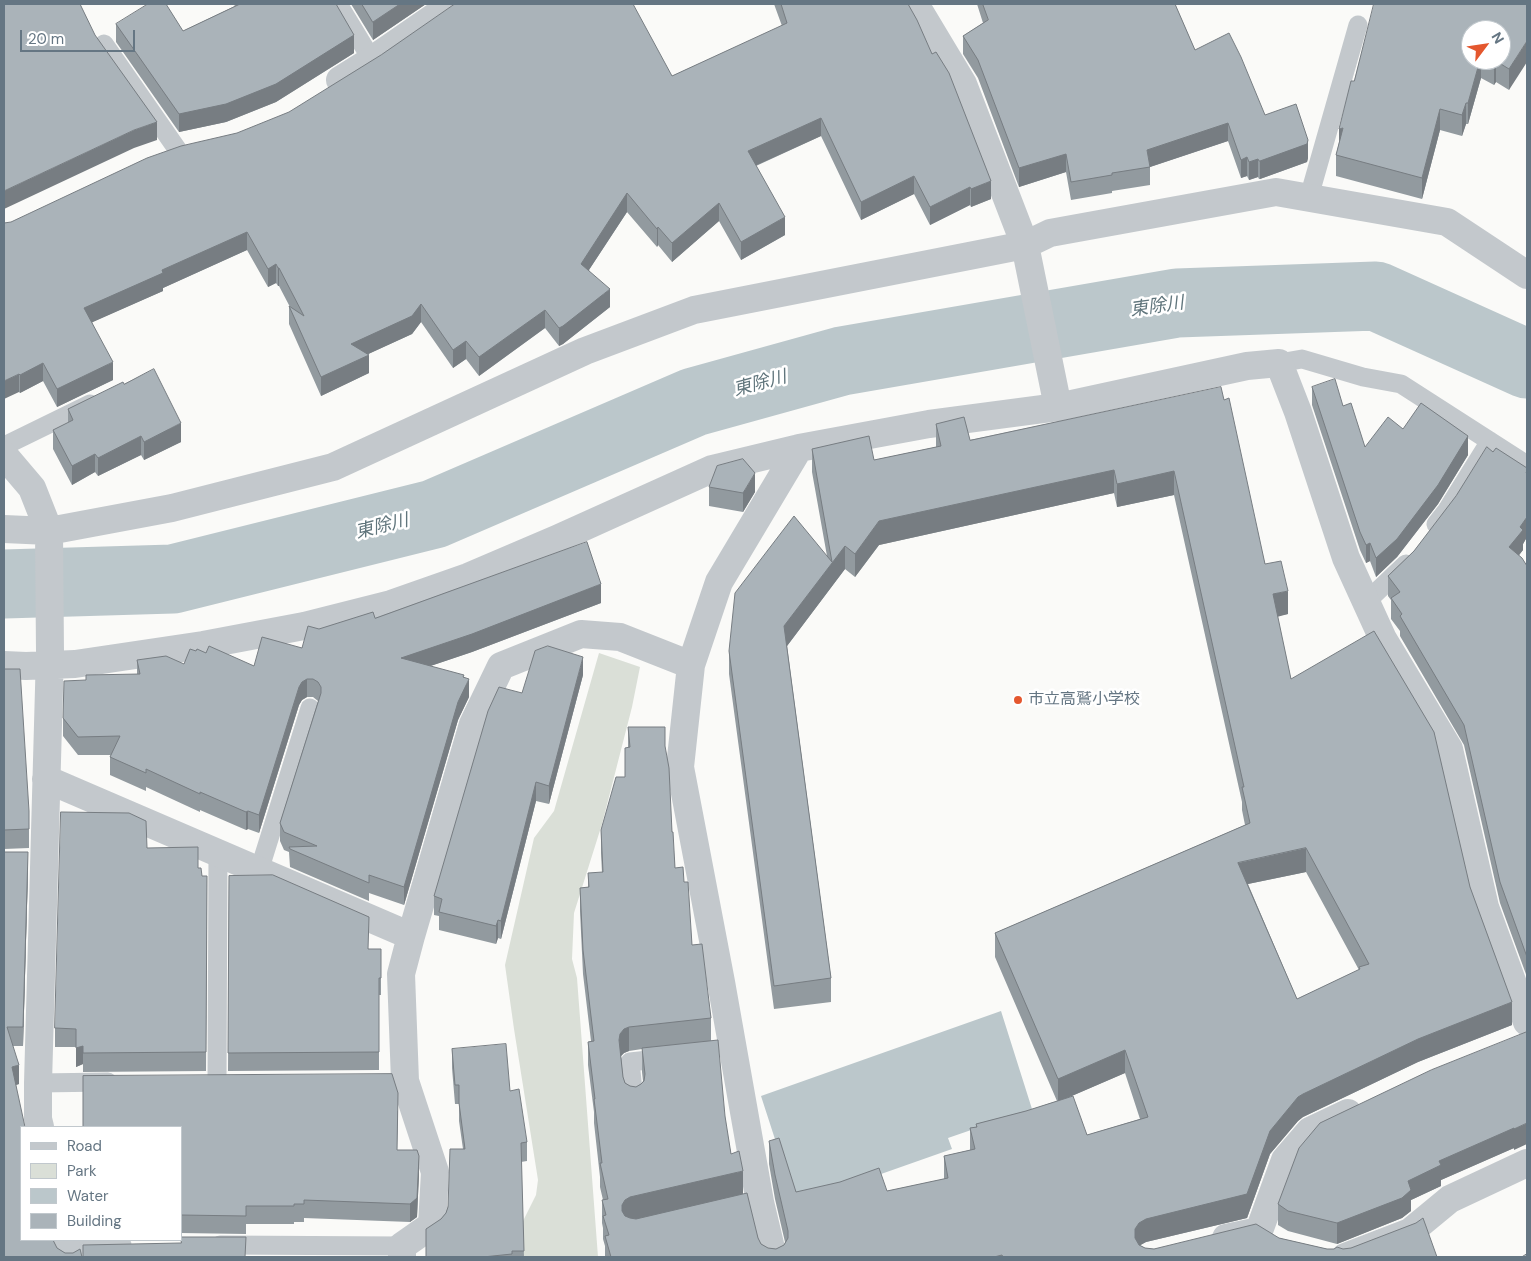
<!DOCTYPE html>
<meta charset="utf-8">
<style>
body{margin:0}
#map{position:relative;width:1531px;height:1261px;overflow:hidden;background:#fafaf8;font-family:"DM Sans",sans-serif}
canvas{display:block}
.frame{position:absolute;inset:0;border:5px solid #657683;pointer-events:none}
.legend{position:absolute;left:20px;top:1126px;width:162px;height:115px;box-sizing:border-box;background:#fff;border:1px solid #c1c8cd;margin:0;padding:6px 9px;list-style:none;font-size:15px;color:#657683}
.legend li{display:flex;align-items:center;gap:10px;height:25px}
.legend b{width:25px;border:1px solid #c1c8cd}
.north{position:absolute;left:1461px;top:20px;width:50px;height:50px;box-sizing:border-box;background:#fff;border:1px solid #c1c8cd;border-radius:50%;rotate:59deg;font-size:14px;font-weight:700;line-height:20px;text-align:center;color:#657683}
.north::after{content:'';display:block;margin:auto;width:18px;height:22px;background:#e4572e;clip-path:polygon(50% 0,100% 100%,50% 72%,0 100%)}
.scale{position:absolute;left:20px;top:30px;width:115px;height:22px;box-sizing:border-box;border:2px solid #657683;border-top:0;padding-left:6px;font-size:15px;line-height:18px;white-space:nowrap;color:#657683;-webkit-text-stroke:4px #fff;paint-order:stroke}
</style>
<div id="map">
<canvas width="1531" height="1261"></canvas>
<div class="frame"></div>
<ul class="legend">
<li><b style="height:6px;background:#c3c8cc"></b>Road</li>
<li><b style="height:14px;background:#dadfd7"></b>Park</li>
<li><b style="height:14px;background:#bbc7cb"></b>Water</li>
<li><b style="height:14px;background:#aab3b9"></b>Building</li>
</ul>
<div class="north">N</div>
<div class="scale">20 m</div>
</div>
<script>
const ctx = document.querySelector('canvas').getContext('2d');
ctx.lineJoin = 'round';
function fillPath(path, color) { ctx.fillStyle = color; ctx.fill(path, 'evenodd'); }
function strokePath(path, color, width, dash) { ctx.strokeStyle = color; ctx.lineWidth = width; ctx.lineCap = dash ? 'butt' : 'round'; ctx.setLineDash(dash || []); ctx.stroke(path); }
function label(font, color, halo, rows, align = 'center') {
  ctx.font = font + ' "DM Sans","Noto Sans JP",sans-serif'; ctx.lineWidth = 5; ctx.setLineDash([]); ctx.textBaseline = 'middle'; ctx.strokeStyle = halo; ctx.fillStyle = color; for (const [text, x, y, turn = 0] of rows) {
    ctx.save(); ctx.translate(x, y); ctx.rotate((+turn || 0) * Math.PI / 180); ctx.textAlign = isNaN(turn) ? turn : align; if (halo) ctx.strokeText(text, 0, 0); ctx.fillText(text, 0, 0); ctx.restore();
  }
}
const green = new Path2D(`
 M599,653L640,667L632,707L602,824L574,913L572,959L577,978L598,1257H505L536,1195L538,1180L514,1029L505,965L534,838L554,811Z`);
const water = new Path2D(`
 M1001,1011L1032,1109L948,1138L952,1149L796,1204L761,1096Z`);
const river = new Path2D(`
 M4,584L173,579L434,514L694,402L842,361L1177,303L1376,296L1527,364`);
const service = new Path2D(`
 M338,4L372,60
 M104,44L177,149
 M1309,197L1358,25
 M1279,363L1302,359L1363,377L1401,384L1527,465
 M4,446L90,404
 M1436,524L1447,510L1490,441
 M1366,602L1406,564
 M259,871L310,708
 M217,1082L218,853
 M38,1083L108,1082
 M634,1099L630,1062L667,1058
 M66,1244L122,1245
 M220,1245L402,1246`);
const minor = new Path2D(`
 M915,4L963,84L1025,245L1058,407
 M340,80L372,60L453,4
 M4,455L32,488L49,531L50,653L38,1083V1119L40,1127
 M4,529L49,531L172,508L333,467L585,351L694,310L1025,245L1050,233L1276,192L1447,222L1527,275
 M4,665L26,666L75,664L203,645L304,626L391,604L468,577L557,539L712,469L799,448
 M46,779L411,936
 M1226,1238L1259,1231L1285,1160L1310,1131L1348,1113
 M65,1240L69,1257
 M402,1257V1246L432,1225L435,1172L405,1081L401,974L411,936L473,724L501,666L581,634L620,637L691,665
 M773,1257L760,1202L721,982L680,767L691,665L719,582L799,448L929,424L1058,407L1247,366L1279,363L1298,412L1346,558L1383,639L1449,749L1485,907L1527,1022
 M1345,1257L1410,1232L1450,1199L1527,1163`);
const wall = new Path2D(`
 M233,4H336L354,53L276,102L226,122L179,132L116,42V24L183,31L235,6Z
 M351,4H426L373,40Z
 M774,4H908L991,199L971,207L970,205L930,225L914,194L861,220L821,136L756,166L785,235L741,260L719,221L672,262L658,245L657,247L627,212L589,270L610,307L563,344L559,346L545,328L479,376L466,359L453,368L421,322L412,334L368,354L369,373L321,396L289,324V306L290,307L279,286H278L276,283L268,287L247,250L163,288V291L92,322L113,380L57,407L43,381L20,393L19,392L11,222L672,76L782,26Z
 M977,4H1175L1195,50L1265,115L1308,158L1307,162L1260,179H1259L1258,177L1249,180L1247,176L1241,178L1228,141L1150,167V185L1112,191V193L1071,200L1066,172L1019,187L978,78L963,54V36L983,23Z
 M1527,4L1509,90L1496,82L1494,85L1481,78L1468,124H1466L1462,136L1440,130L1422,199L1336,176V155L1354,81ZM1501,30V60H1471Z
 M124,384L181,442L144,460L141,455L98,476L95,472L72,485L53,449V430L68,423V409Z
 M1312,387L1343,406L1365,447L1403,429L1468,455L1438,504L1397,557L1376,577L1370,561L1366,563L1360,550L1312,405Z
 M1224,400L1265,564L1288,614L1277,616L1291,679L1470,887L1512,1025L1418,1062L1303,1117L1298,1121L1270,1154L1247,1218L1146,1242L1140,1245L1145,1248L1154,1249L1279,1238L1327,1249H1343L1437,1257H605V1246L603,1239V1228L602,1223V1200H603L600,1187V1177L594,1123V1112L588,1065V1042L591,1041L583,974L580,911V888L588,887V873H602L601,853V830L625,777L628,747V727L665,750L675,868L684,882L692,945L711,1018V1040L731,1154L743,1194L758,1238L761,1244L768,1248L776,1249L784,1245L785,1242L775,1199L769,1164V1141L796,1192L887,1191L944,1179V1156L970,1150V1128L976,1127V1124L1026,1111L1057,1101L995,957V933L1245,825L1242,810V802L1174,495L1117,507L1114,493L879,545L855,577L845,569L787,646L831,978V1002L774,1009L729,674V651L827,556L812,472V449L874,460L936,447V424L970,440ZM1306,872L1359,970L1297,999L1248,884ZM642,1049V1072L643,1081L641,1084L636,1087L630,1086L625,1083L623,1077L621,1056L624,1053L629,1051ZM1125,1073L1140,1119L1087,1135L1069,1097Z
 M1493,452L1527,468V537L1523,544V550L1519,555L1527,566V977L1500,903L1464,745L1400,636V631L1391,619V600L1388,596V576L1414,551Z
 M709,487L755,492L743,512L709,506Z
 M601,603L472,652L430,666L464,677L469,697L458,720L404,905L369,893V901L290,867L289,852L284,850L280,841V823L318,701L313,697H307L302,700L299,705L259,833L248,829L246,830L200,810V812L146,787V791L110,775V757L111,755H78L63,736V718L86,680L137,674V660L184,664L196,651L254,666L302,648L319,629L375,618Z
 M4,669L29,830V848L4,849Z
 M583,675L549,804L536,801L501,939L498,938L496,944L439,930V916L434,915V896L522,693Z
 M147,848L198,868L202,876H207L206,1071L83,1072V1064L76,1067V1047H55V1028Z
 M4,852L28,871L23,1046H13L19,1084L16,1085L21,1127L54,1242L57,1248L65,1253L4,1257Z
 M229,876L369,949H381V995H379V1070L228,1071Z
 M1527,1032L1514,1150V1148L1441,1180V1186L1411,1200V1211L1402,1218L1337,1244L1288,1231L1278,1225V1204Z
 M452,1049L510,1091L527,1142V1161L521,1162L524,1257H426L441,1219L446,1213L463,1149L459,1121V1104H455L452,1068Z
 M398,1111L397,1150L419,1174L417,1217L410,1222L304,1218V1222H294V1224H246V1234L181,1233V1127Z`);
const shadedWall = new Path2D(`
 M400,4H426L373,40V22Z
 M354,35V53L276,102L226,122L179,132V114Z
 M1527,41V62L1509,90V69Z
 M1480,60H1481V78L1468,124V103Z
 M1496,61V82L1494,85V64Z
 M1466,103V124L1462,136V115Z
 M1440,109V130L1422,199V178Z
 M821,118V136L748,169V151Z
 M157,122V140L134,148L4,209V191L134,130Z
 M1228,123V141L1150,167L1147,150Z
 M1343,128L1339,150V129Z
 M1308,140V158L1307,162L1260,179V161Z
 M1066,154V172L1019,187V168Z
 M1247,157V176L1241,178V160Z
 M1258,159V177L1249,180V162Z
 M914,176V194L861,220V202Z
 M991,181V199L971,207V189Z
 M970,187V205L930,225V207Z
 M627,193V212L581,282V264Z
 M719,203V221L672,262V243Z
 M785,217V235L741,260V242Z
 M658,227V245L657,247V229Z
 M247,232V250L163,288V291L84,326V308L162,270Z
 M276,264V283L268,287V269Z
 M278,268H279V286H278Z
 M610,289V307L563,344L559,346V328Z
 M421,304V322L412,334L351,362V344Z
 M545,310V328L479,376V357Z
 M466,341V359L453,368V350Z
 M369,355V373L321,396V377Z
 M113,362V380L57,407V389Z
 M43,363V381L20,393V375Z
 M19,374V392L4,399V381Z
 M181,423V442L144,460V442Z
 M141,436V455L98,476V458Z
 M1468,436V455L1438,504L1397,557L1376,577V558Z
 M95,454V472L72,485V466Z
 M1114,470V493L879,545L855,577V554L879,521Z
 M1174,471V495L1117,507V484Z
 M755,473V492L743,512V493Z
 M1527,517V537L1523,544V550L1509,568V547L1520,527Z
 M1370,543V561L1366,563V545Z
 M845,546V569L784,650V626Z
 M601,584V603L472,652L401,676V658Z
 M1288,591V614L1273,618V594Z
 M583,657V675L549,804V786Z
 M464,675V689L469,679V697L458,720L404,905V887Z
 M307,679V697L302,700L299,705L259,833V815L299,687L302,682Z
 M536,782V801L501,939V921Z
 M248,811V829L246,830V812Z
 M1306,848V872L1238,886V863Z
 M28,852V871L23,1046V1027Z
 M498,920V938L496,944V926Z
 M1512,1002V1025L1418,1062L1303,1117L1298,1121L1270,1154L1247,1218L1146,1242L1139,1246L1135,1252V1229L1139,1223L1270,1131L1298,1097L1303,1094L1418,1039Z
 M629,1027V1051L624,1053L620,1057L619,1040L620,1034L624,1029Z
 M83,1046V1064L76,1067V1048Z
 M1125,1050V1073L1058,1102V1079Z
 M19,1065V1084L12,1086V1067Z
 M1527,1123V1144L1514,1150V1129Z
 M1514,1128V1148L1441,1180V1186L1411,1200V1211L1402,1218L1337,1244V1223L1408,1181L1439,1161Z
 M419,1156V1174L417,1217L410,1222V1204Z
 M743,1171V1194L622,1228V1205L625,1200L630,1197Z`);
const building = new Path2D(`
 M4,4H80L95,35L157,122L134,130L4,191Z
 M148,4H166L183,31L240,4H336L354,35L276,84L226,104L179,114L116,24Z
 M362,4H400L373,22Z
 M455,4H633L672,76L787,23L781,4H908L917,20L932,54L936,52L949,73L991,181L971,189L970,187L930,207L914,176L861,202L821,118L748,151L785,217L741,242L719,203L672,243L658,227L657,229L627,193L581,264L610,289L563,326L559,328L545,310L479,357L466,341L453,350L421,304L412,316L351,344L369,355L321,377L289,306L304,316L279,268H278L276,264L268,269L247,232L162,270L163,273L84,308L113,362L57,389L43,363L20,375L19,374L4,381V223L11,222L147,158L181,146L237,133L289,112L381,55Z
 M983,4H1175L1195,50L1229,33L1241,57L1265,115L1296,104L1308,140L1307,144L1260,161H1259L1258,159L1249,162L1247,157L1241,160L1228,123L1147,150L1150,167L1112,173V175L1071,182L1066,154L1019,168L978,60L963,36L988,20Z
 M1374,4H1527V41L1509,69L1496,61L1494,64L1487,60H1501V30H1471V60H1480L1468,103H1466L1462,115L1440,109L1422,178L1336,155L1343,128L1339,129L1351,81H1354Z
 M154,369L181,423L144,442L141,436L98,458L95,454L72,466L53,430L73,420L68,409L123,382L124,384Z
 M1335,379L1343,406L1351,403L1365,447L1388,417L1403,429L1421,403L1468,436L1438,485L1397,539L1376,558L1370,543L1366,545L1360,532L1312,387Z
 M1221,387L1224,400L1229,398L1265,564L1281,561L1288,591L1273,594L1291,679L1374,631L1434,732L1470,887L1512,1002L1418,1039L1303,1094L1298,1097L1270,1131L1247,1194L1146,1219L1139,1223L1135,1229V1238L1139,1245L1145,1248L1154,1249L1256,1224L1279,1238L1327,1249H1334L1337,1247L1343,1249L1351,1248L1416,1223L1423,1218L1437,1257H1003L1002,1255L994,1257H611L605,1236L609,1235L603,1216L606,1215L602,1200L608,1199L600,1163H602L594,1099H595L588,1042L594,1041L583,950L580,888L589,887L588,873L603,872L601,830L616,777H625V748L630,747L628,727H665V746L669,768L672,832H673L675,868L683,867L684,882H688L692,945L702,944L711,1018L629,1027L624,1029L620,1034L619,1040L623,1077L625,1083L630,1086L636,1087L641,1084L644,1081L645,1074L642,1048L718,1040L725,1116L731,1154L739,1151L743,1171L630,1197L625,1200L622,1205V1211L625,1216L630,1218L636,1219L747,1193L758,1238L761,1244L768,1248L776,1249L784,1245L788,1238V1231L775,1175L769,1141L779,1138L796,1192L840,1182L879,1168L887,1191L948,1178L944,1156L975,1149L970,1128L977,1127L976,1124L1026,1111L1073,1096L1087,1135L1148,1117L1125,1050L1058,1079L995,933L1250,823L1242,787H1244L1174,471L1117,484L1114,470L879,521L855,554L845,546L784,626L831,978L774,986L729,651L735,593L794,516L832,562L812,449L869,436L874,460L941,446L936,424L964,417L970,440ZM1306,848L1369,964L1359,967L1360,969L1297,999L1238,863Z
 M1487,447L1493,452L1496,448L1527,468V471L1526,473L1527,474V517L1520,527L1523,530L1509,547L1522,558L1527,566V957L1500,882L1464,725L1400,616L1402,614L1391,598L1400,592L1388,576L1414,551L1456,496Z
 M743,459L755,473L743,493L709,487L717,466Z
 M587,542L601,584L472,634L401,658L464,675L463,677L469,679L458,702L404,887L369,875V883L290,849L289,847L317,846L284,832L280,823L321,693V687L318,682L313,679H307L302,682L299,687L259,815L248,811L246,812L200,792V794L146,769V773L110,757L120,736L78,737L63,718L64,681L86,680V675L140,674L137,660L166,656L184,664L190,649L196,651L197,649L206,653L209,646L254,666L262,637L302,648L308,626L319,629L373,612L375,618Z
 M548,646L583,657L549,786L536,782L501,921L498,920L496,926L439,912L442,899L434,896L488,711L499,687L522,693L535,651Z
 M4,669H20L29,811V829L4,830Z
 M61,812L129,813L146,821L147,848L198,847V868H201L202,876H207L206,1052L83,1053V1046L76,1048V1029L55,1028Z
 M4,852H28L23,1027H7L19,1065L12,1067L25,1127H21V1240H53L57,1248L65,1253H73L80,1249L82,1257H4Z
 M273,875L369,917L368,949H381V978H379V1052L228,1053L229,876Z
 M1527,1032V1123L1514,1129V1128L1439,1161L1441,1165L1408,1181L1411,1190L1402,1198L1337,1223L1288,1211L1278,1204L1299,1148L1320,1123L1431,1070Z
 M506,1044L510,1091L519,1089L527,1142L521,1143L524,1251H512V1254L483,1257H426V1229L441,1219L446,1213L448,1207L450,1149H465L459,1103V1085H455L452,1049Z
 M392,1074L398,1093L397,1150H417L419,1156L417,1198L410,1204L304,1200V1204H294V1206H246V1216L181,1215V1127H83V1076Z
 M181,1237H246L245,1257H83V1245L181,1243Z
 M1527,1254V1257H1522Z`);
const markers = [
 [1018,700,5,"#e4572e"]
];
const poiNames = [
 ["市立高鷲小学校",1028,700]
];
const waterNames = [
 ["東除川",1157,307,-8],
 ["東除川",760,384,-15],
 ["東除川",382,527,-14]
];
fillPath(green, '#dadfd7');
fillPath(water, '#bbc7cb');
strokePath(river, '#bbc7cb', 69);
strokePath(service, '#c3c8cc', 19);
strokePath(minor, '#c3c8cc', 28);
fillPath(wall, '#929a9f');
fillPath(shadedWall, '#777d82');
fillPath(building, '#aab3b9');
strokePath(building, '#777d82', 1);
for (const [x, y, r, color] of markers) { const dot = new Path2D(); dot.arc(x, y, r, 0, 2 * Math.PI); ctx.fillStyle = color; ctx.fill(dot); strokePath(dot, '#fff', 2); }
label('16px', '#657683', '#fff', poiNames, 'left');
label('italic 18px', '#60757c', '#fff', waterNames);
</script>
